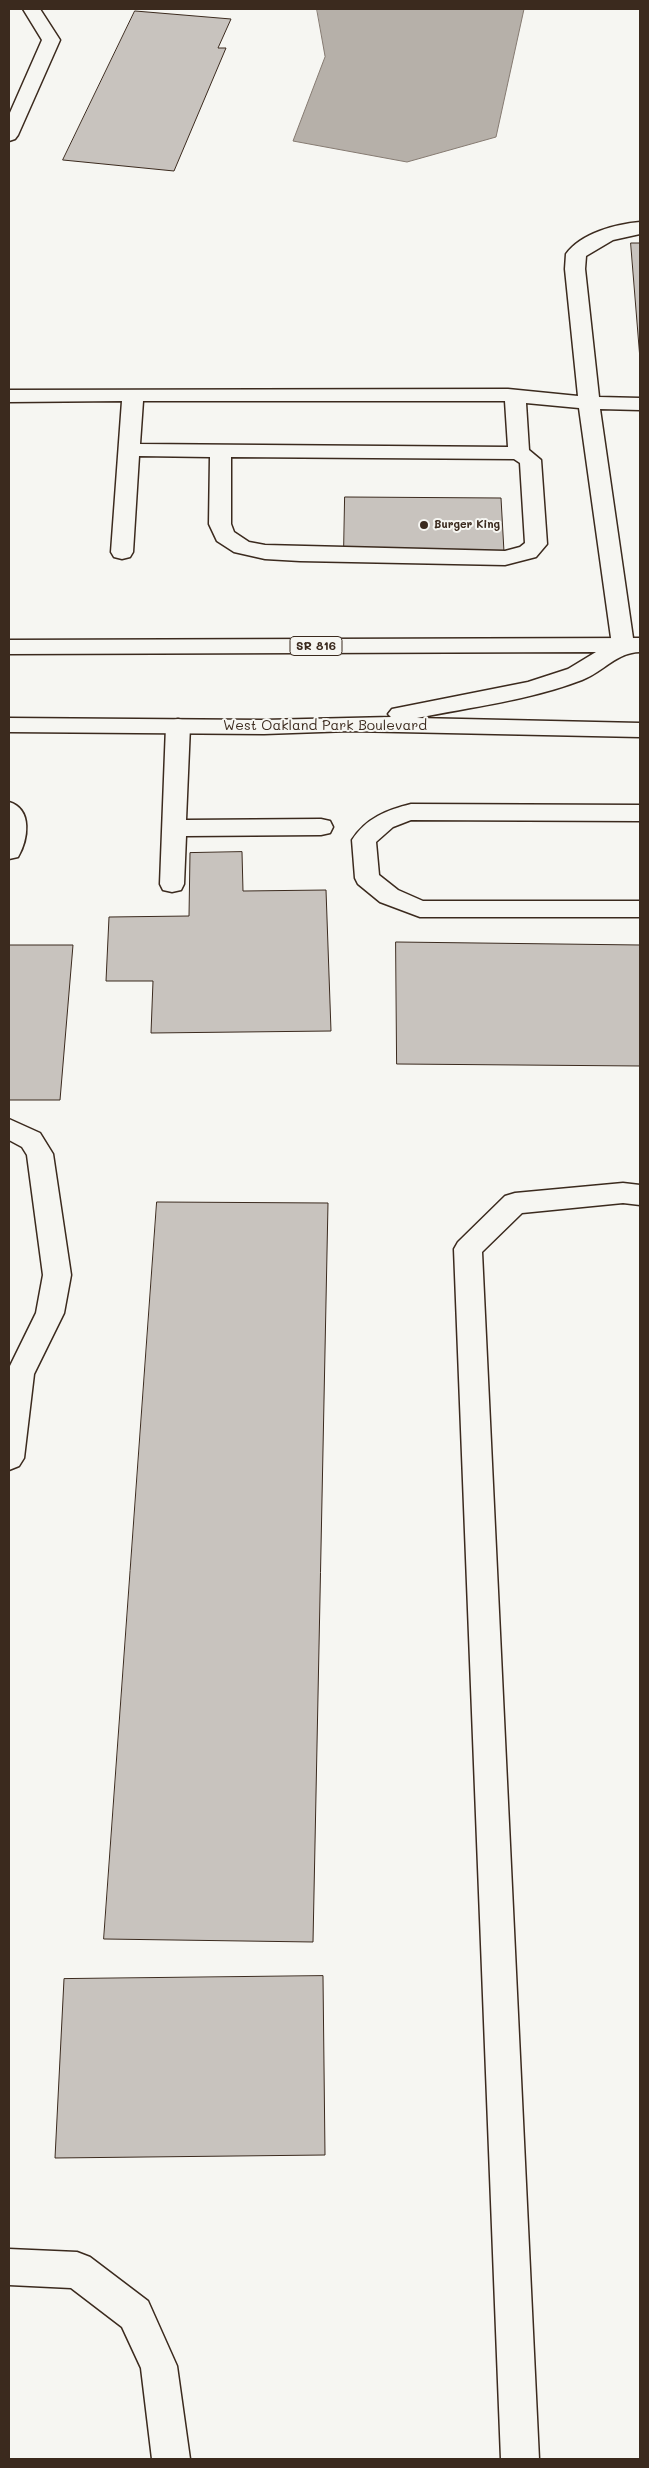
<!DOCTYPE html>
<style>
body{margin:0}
#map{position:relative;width:649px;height:2468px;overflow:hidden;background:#f6f6f2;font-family:Mali,sans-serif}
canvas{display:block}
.frame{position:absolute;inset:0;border:10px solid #3b2a1e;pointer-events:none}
</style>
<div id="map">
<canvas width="649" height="2468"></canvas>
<div class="frame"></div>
</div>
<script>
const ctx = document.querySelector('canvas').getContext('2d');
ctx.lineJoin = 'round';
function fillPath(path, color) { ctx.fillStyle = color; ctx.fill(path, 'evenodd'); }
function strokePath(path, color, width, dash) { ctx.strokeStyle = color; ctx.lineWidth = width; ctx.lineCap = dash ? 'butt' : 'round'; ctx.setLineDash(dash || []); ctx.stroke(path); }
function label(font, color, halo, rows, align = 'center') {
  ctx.font = font + ' Mali,sans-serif'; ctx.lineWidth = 4; ctx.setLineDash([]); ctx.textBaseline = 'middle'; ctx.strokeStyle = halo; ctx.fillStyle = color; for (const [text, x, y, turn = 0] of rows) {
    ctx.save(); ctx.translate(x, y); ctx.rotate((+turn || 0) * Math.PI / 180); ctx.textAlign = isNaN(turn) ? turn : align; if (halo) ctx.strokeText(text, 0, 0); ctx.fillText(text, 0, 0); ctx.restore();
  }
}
const water = new Path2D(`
 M317,9H524L496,137L407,162L293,141L325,57Z`);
const building = new Path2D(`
 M135,11L231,19L218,48H226L174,171L63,160Z
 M631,243H640V359Z
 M345,497L501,498L504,552L344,551Z
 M242,852L243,891L326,890L331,1031L151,1033L153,981H106L109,917L189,916L190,853Z
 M396,942L640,945V1066L397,1064Z
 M9,945H73L60,1100H9Z
 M157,1202L328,1203L313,1942L104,1939Z
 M323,1976L325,2155L55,2158L64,1979Z`);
const minor = new Path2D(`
 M23,9H40L60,40L18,135L15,139L9,141V115L42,40Z
 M640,222V234L613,240L586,256L585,269L599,397L640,398V410L600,409L634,645L631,650L623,652L615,650L612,645L579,408L526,403L529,450L541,460L547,544L536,557L505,565L300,561L265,559L234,552L217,541L209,524L210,457L139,456L133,552L130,557L122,559L114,557L111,552L122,401L9,402V390L508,389L578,396L565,269L566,254C581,233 616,224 640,222ZM143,401H505L508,447L140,444ZM231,457L514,459L520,463L525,543L520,547L505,551L265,545L249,542L234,532L231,524Z
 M178,719L186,721L190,726L186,820L321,819L330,821L333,827L330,833L321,835L186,836L184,884L181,890L172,892L163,890L160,884L166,726L170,721Z
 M9,802C33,809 28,840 18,857L9,859Z
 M411,804L640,805V821L411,820L393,827L376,842L379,875L398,890L423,901H640V917H420L380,902L358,884L355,878L352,840C366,818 387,810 411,804Z
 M9,1119L40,1133L53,1154L71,1275L64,1313L34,1374L24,1458L19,1466L9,1470V1368L36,1313L43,1275L27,1155L22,1147L9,1140Z
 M623,1183L640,1185V1205L623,1203L522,1213L482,1252L539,2459H501L454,1249L458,1242L505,1196L515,1193Z
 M9,2249L77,2252L90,2257L148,2301L177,2366L190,2459H152L141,2368L122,2327L71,2288L9,2285Z`);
const major = new Path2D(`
 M640,638V652C617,652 603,672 582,680C530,700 472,707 417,718L640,723V737L350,731L264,734L9,732V718L264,720L391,717L388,714L392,709L528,682L568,669L596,652L9,654V640Z`);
const markers = [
 [424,525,5,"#3b2a1e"]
];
const farPoinames = [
 ["Burger King",434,525]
];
const shields = [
 [316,646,52]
];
const shieldNames = [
 ["SR 816",316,646]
];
const streetNames = [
 ["West Oakland Park Boulevard",325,726]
];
fillPath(water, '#b6b0a9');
strokePath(water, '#857a71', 1);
fillPath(building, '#c8c3be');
strokePath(building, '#3b2a1e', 1);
strokePath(minor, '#3b2a1e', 3);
strokePath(major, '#3b2a1e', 3);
fillPath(minor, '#f6f6f2');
fillPath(major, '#f6f6f2');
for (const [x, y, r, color] of markers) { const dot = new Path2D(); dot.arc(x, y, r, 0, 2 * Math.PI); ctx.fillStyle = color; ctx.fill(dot); strokePath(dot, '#f6f6f2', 2); }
label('bold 11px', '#3b2a1e', '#f6f6f2', farPoinames, 'left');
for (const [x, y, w] of shields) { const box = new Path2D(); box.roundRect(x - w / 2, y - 9.5, w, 19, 4); ctx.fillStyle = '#f6f6f2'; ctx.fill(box); strokePath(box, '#3b2a1e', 1); }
label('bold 12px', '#3b2a1e', null, shieldNames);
label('14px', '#3b2a1e', '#f6f6f2', streetNames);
</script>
